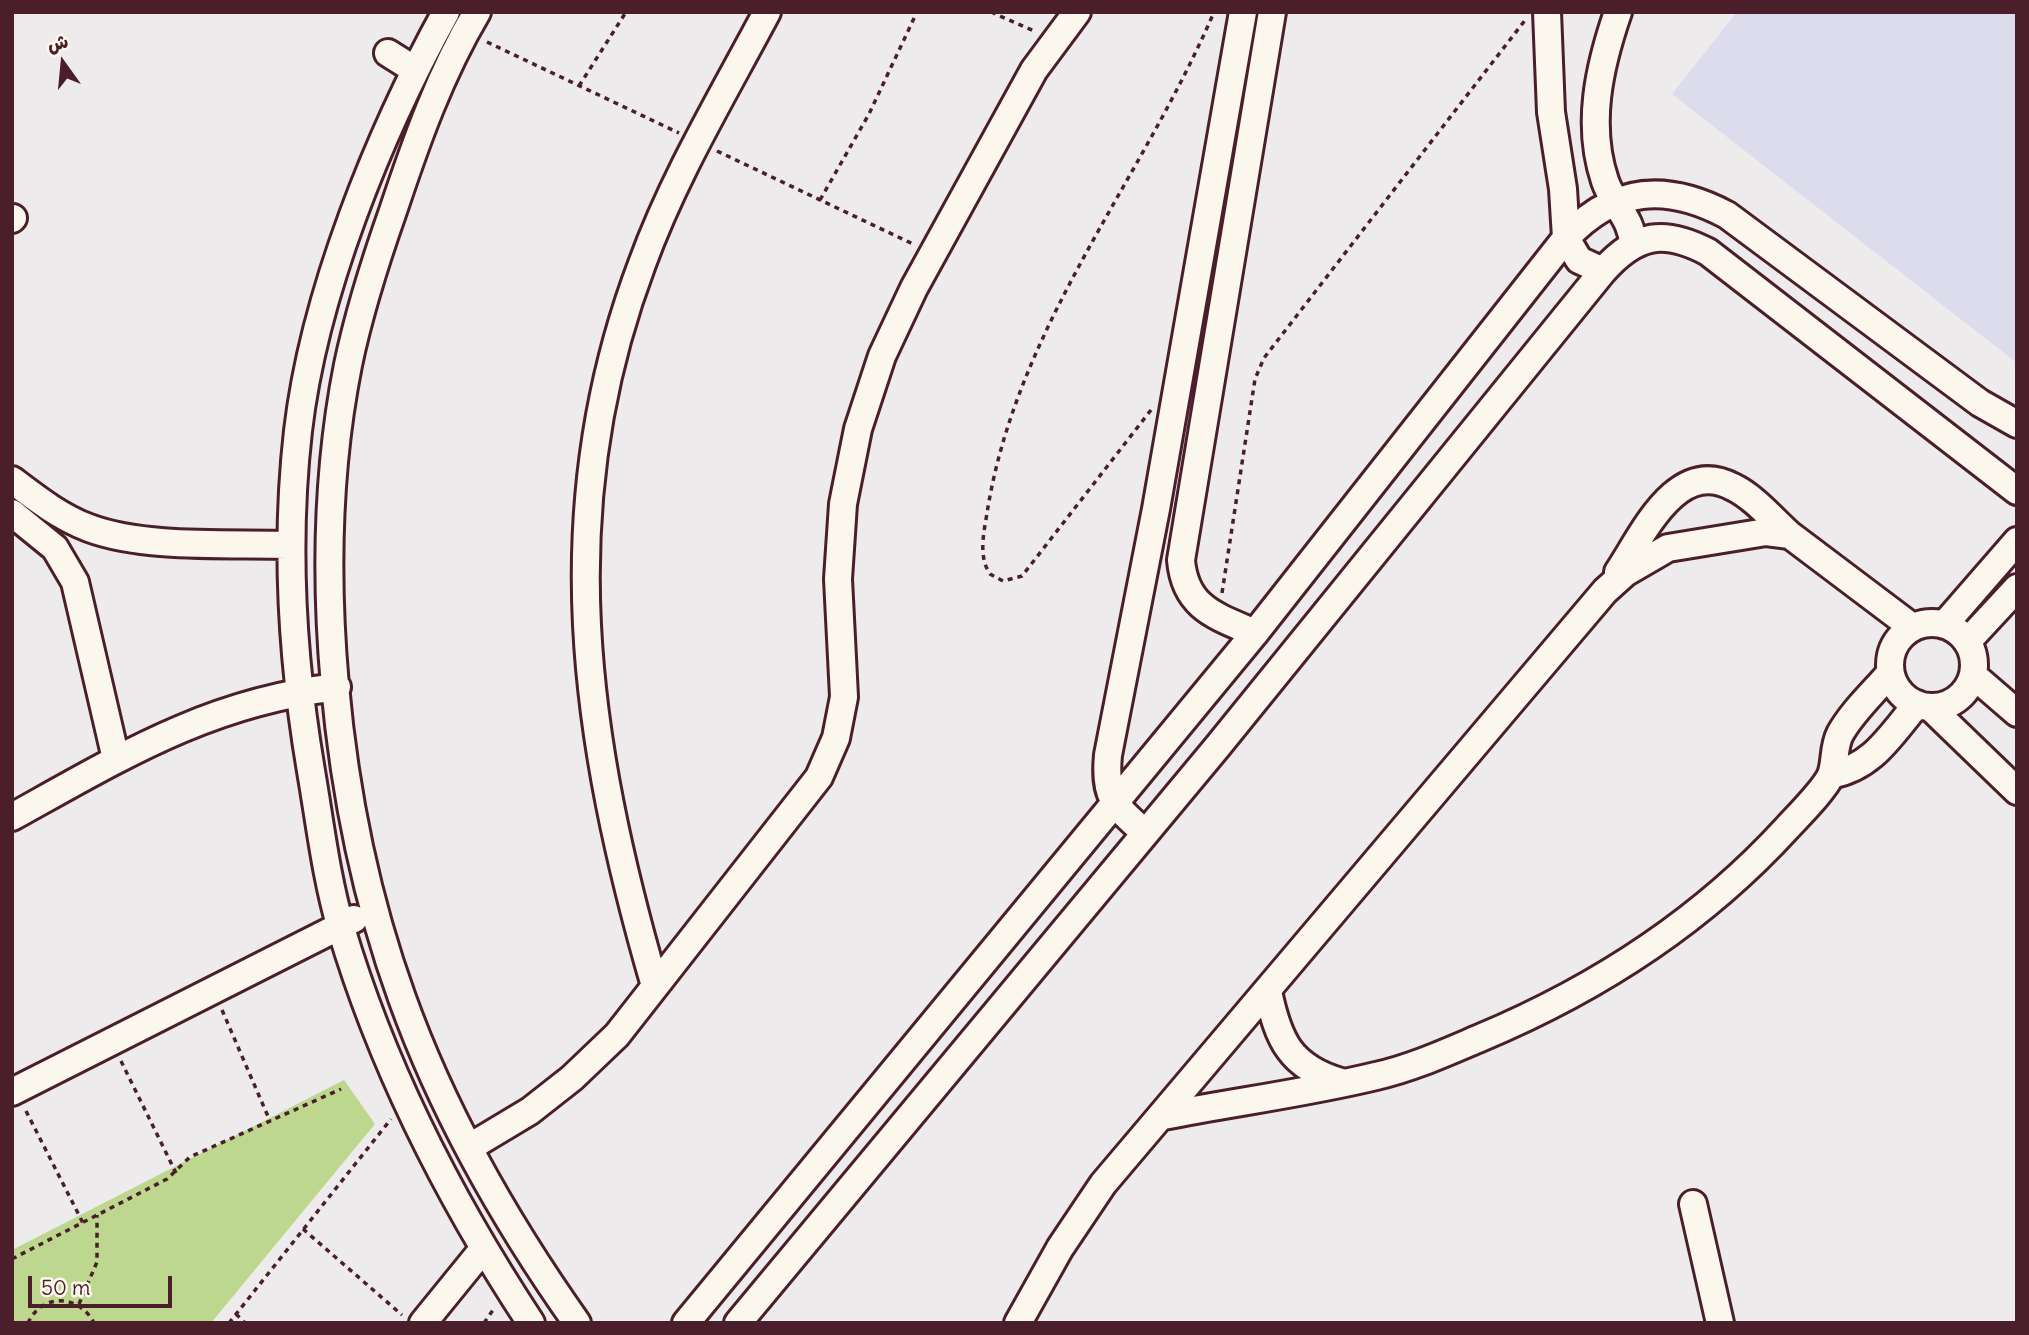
<!DOCTYPE html>
<meta charset="utf-8">
<style>
body{margin:0}
#map{position:relative;width:2029px;height:1335px;overflow:hidden;background:#edebec;font-family:Delius,"Playpen Sans Arabic",sans-serif}
canvas{display:block}
.frame{position:absolute;inset:0;border:14px solid #4a1f2b;pointer-events:none}
.north{position:absolute;left:28px;top:28px;width:70px;height:70px;-webkit-text-stroke:5px #fbf7ec;paint-order:stroke;rotate:345deg;font-size:19px;font-weight:700;line-height:28px;text-align:center;color:#4a1f2b}
.north::after{content:'';display:block;margin:auto;width:24px;height:32px;background:#4a1f2b;clip-path:polygon(50% 0,100% 100%,50% 72%,0 100%)}
.scale{position:absolute;left:28px;top:1276px;width:144px;height:32px;box-sizing:border-box;border:4px solid #4a1f2b;border-top:0;padding-left:9px;font-size:21px;line-height:24px;white-space:nowrap;color:#4a1f2b;-webkit-text-stroke:5px #fbf7ec;paint-order:stroke}
</style>
<div id="map">
<canvas width="2029" height="1335"></canvas>
<div class="frame"></div>
<div class="north">ش</div>
<div class="scale">50 m</div>
</div>
<script>
const ctx = document.querySelector('canvas').getContext('2d');
ctx.lineJoin = 'round';
function fillPath(path, color) { ctx.fillStyle = color; ctx.fill(path, 'evenodd'); }
function strokePath(path, color, width, dash) { ctx.strokeStyle = color; ctx.lineWidth = width; ctx.lineCap = dash ? 'butt' : 'round'; ctx.setLineDash(dash || []); ctx.stroke(path); }
const built = new Path2D(`
 M1737,12H2017V363L1672,94Z`);
const green = new Path2D(`
 M344,1080L375,1124L211,1323H12V1250Z`);
const path = new Path2D(`
 M991,12L1034,31
 M487,42L679,133
 M579,86L626,12
 M717,151L913,244
 M820,200L869,114L917,12
 M1151,410L1022,576L1003,581L990,574C977,555 985,528 988,507C1019,324 1142,180 1214,12
 M1222,593L1255,379L1264,358L1526,19
 M222,1010L270,1121
 M121,1061L176,1173
 M26,1111L83,1223
 M303,1229L402,1315
 M12,1259L167,1179L190,1157L341,1089
 M79,1304L97,1262V1215
 M236,1314L245,1323
 M28,1323C42,1292 80,1295 94,1323
 M229,1323L391,1119
 M484,1323L495,1307`);
const minor = new Path2D(`
 M446,12C379,134 314,293 298,431C285,545 292,659 311,771C320,823 326,877 341,928C383,1070 450,1200 531,1323
 M477,12C440,74 416,142 393,211C375,262 359,312 348,365C309,561 334,810 402,998C443,1112 507,1224 577,1323
 M1547,12L1551,112L1563,189L1566,238L1579,260L1603,271
 M1618,12C1599,67 1586,125 1605,181C1613,205 1632,218 1633,244
 M388,53L415,70
 M12,219L13,218
 M12,480C37,499 60,517 89,528C145,549 231,543 291,545
 M12,513L55,548L75,582L116,759
 M1618,572C1643,535 1676,457 1733,487C1754,497 1773,520 1790,535
 M1890 665a42 42 0 1 1 84 0a42 42 0 1 1-84 0Z
 M1944,625L2017,541
 M1255,633C1216,616 1185,608 1181,560L1272,12
 M1967,642L2017,588
 M1973,675L2017,713
 M1930,707L2017,791
 M1831,775C1873,767 1890,736 1917,704
 M12,817C122,756 209,702 337,687
 M1144,832C1114,805 1104,797 1108,755L1156,509L1243,12
 M655,986C584,741 549,510 642,264C674,176 723,95 767,12
 M1268,991C1278,1040 1290,1067 1341,1082
 M12,1092L354,919
 M1163,1116C1234,1102 1306,1093 1376,1076C1412,1068 1447,1052 1480,1038C1597,989 1701,922 1787,828C1798,816 1825,789 1831,775C1836,762 1833,748 1840,734C1852,712 1874,692 1890,673
 M470,1147L530,1111L572,1078L617,1035L819,777L836,738L844,697L838,579L843,504L858,429L882,356L914,288L1034,70L1077,12
 M1693,1204L1720,1323
 M423,1323L484,1248
 M686,1323L1255,633L1566,238C1614,186 1667,183 1727,215L1980,403L2017,424
 M738,1323L1218,746L1603,271C1637,233 1664,229 1708,252L2017,491
 M1018,1323L1060,1248L1103,1184L1605,591L1625,573L1668,548L1766,532L1790,535L1912,627`);
fillPath(built, '#dcdcec');
fillPath(green, '#bdd78e');
strokePath(minor, '#4a1f2b', 32);
strokePath(path, '#4a1f2b', 3.5, [5, 5]);
strokePath(minor, '#fbf7ec', 26);
</script>
